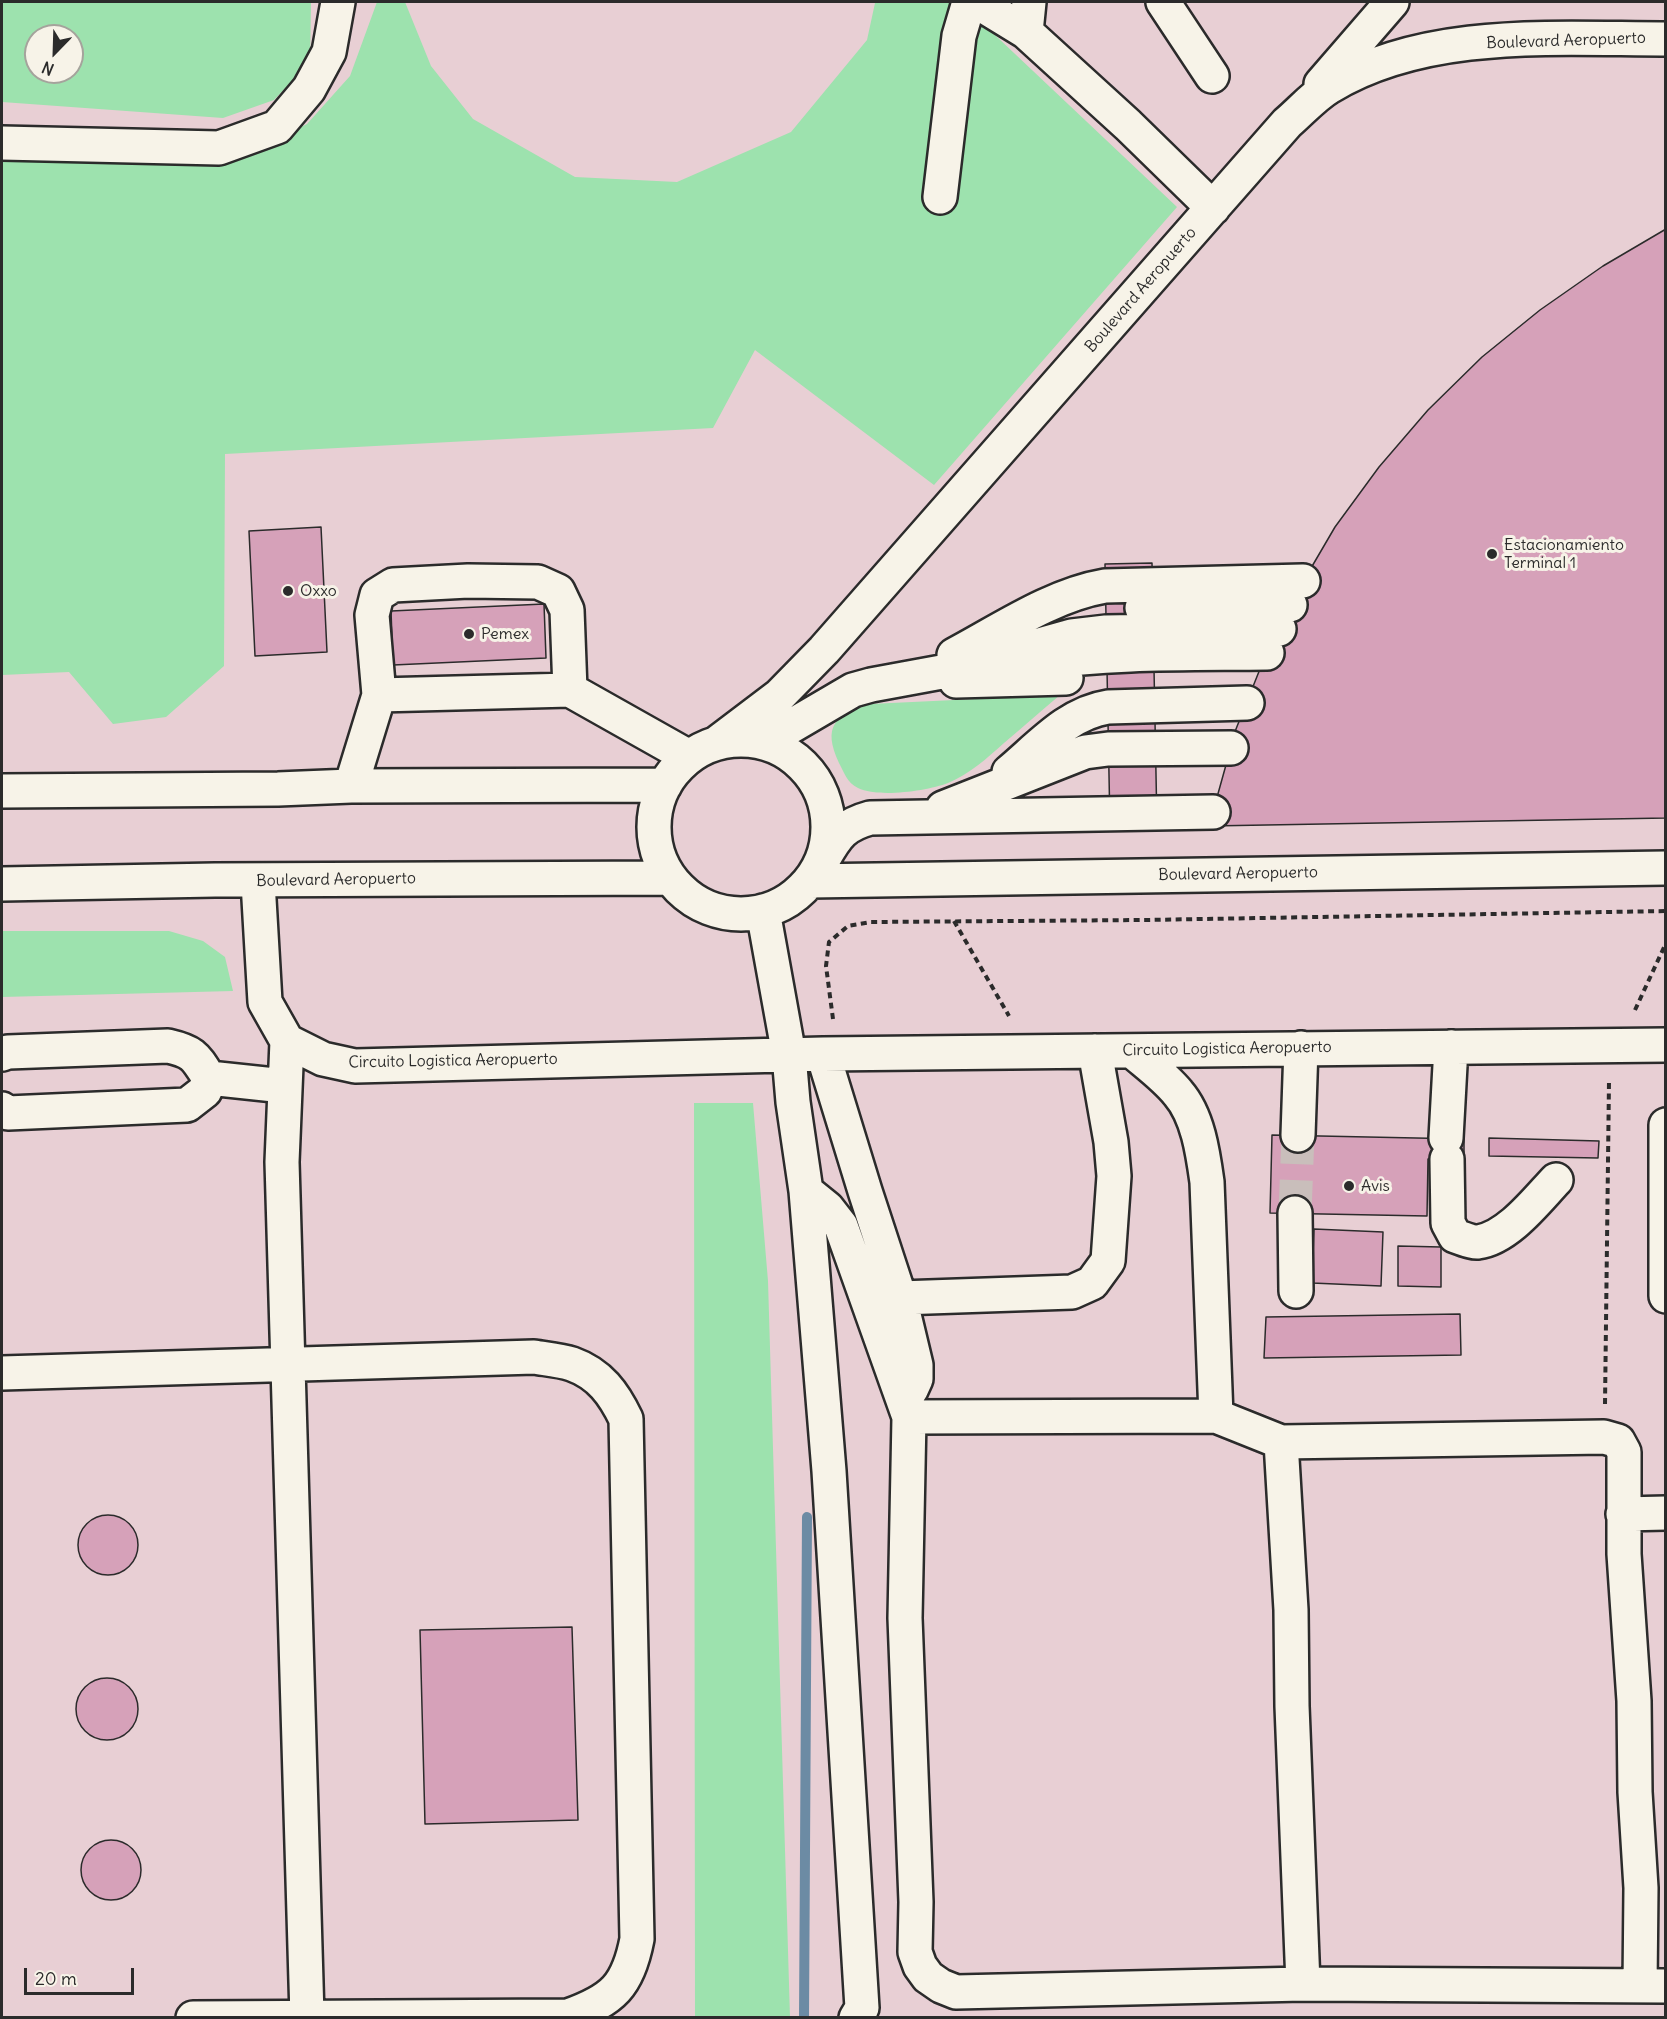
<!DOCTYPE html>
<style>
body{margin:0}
#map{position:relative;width:1667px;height:2019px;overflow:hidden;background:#f0e3df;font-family:Delius,sans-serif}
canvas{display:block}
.frame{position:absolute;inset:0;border:3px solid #2b2b2b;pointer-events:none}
.north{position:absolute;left:24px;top:24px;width:60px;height:60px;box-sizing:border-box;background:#f7f3e8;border:2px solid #a5a39c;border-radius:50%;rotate:203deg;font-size:16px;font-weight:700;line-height:24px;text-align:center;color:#2b2b2b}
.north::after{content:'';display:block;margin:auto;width:21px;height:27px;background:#2b2b2b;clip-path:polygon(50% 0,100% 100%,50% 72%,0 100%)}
.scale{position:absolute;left:24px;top:1968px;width:110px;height:27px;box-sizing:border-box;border:3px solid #2b2b2b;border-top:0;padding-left:8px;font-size:18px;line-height:21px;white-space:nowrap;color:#2b2b2b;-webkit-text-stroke:4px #f7f3e8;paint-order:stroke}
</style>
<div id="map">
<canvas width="1667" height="2019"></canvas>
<div class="frame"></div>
<div class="north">N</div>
<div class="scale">20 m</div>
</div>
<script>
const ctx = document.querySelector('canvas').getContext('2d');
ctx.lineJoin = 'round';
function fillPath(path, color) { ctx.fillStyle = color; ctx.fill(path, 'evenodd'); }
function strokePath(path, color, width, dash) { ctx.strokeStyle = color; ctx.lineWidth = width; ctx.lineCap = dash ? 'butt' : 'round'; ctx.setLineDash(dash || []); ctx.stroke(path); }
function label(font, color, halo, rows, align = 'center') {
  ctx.font = font + ' Delius,sans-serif'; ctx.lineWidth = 6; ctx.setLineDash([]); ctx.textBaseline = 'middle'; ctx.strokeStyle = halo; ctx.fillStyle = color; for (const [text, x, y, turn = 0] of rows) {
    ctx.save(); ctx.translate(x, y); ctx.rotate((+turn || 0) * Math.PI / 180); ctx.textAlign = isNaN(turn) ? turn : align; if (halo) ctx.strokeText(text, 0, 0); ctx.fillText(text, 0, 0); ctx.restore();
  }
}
const built = new Path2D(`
 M2,2H1665V2017L2,2018ZM36,36H72V72H36Z`);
const green = new Path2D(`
 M2,2H311L310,62L274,100L223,118L2,102ZM36,36H72V72H36Z
 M377,2H405L431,66L473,119L575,177L677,182L791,132L867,40L875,3L960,2L1177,207L934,485L755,350L713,428L225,454L224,666L166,717L113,724L69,672L2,675V155L236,160L307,124L350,76Z
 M1060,695C1041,711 1023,727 1004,743C987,758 970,774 948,783C927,791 878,798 858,788C847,783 844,772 839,763C822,726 835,715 870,704Z
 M2,931H169L203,941L225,957L233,991L2,997Z
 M694,1103H753L768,1281L790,2017H695Z`);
const stream = new Path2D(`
 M804,2018L807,1517`);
const building = new Path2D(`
 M1666,229V818L1209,826L1236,729L1264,659L1297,592L1335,527L1379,467L1428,410L1482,357L1540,310L1603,266Z
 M321,527L327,652L255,656L249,531Z
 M1152,563L1157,827H1110L1105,564Z
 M544,604L546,658L393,665L391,611Z
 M1272,1135L1464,1139V1160L1428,1159L1427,1216L1270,1213Z
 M1489,1138L1599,1141L1598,1158L1489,1156Z
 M1314,1229L1383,1232L1381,1286L1312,1283Z
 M1398,1246L1441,1247V1287L1398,1286Z
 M1460,1314L1461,1355L1264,1358L1266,1317Z
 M78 1545a30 30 0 1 1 60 0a30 30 0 1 1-60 0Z
 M572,1627L578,1820L425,1824L420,1630Z
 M76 1709a31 31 0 1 1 62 0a31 31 0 1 1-62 0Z
 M81 1870a30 30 0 1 1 60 0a30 30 0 1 1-60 0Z`);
const minorTunnel = new Path2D(`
 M1295,1213L1298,1135`);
const path = new Path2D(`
 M954,921L1009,1016
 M1635,1010L1666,943
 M833,1019L826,966L829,942L848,926L871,922L1145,920L1666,911
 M1605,1404L1609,1081`);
const minor = new Path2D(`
 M977,2L1026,32L1128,125L1213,208
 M1163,2L1212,76
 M1026,32L1029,2
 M1321,84L1392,2
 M2,143L219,148L277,127L309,89L329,52L338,2
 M940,197L959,36L969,2
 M1142,608L1290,605
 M954,655C1001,630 1052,595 1105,586L1303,581
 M1038,663C1113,652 1191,654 1267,653
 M956,681L1066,678
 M379,695L570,690
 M745,740L771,735L783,731L853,690L871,685L947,671L1072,636L1106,632L1279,629
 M654 827a87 87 0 1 1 174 0a87 87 0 1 1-174 0Z
 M717,743L779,696L824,650L1287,123C1301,111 1314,96 1329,87C1426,28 1556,39 1666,39
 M1009,772C1039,747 1068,713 1108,707L1247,703
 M351,786L379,695L372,615L377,595L393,585L468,581L538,582L558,591L567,610L570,690L689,757
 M2,791L278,789L351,786L665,785
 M943,808L1085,752L1108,749L1231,748
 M824,858C837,835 844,825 870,818L1213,812
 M810,881L1666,868
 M258,882L265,1002L287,1041L323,1059L355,1066L823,1054L1666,1045
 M2,884L215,880L670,878
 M763,911L789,1055L793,1102L806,1191L829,1471L862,2008L856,2018
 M287,1041L282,1162L307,2016
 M1132,1051C1147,1064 1165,1077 1178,1093C1198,1116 1203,1153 1207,1182L1216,1416
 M2,1054L8,1052L168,1046C194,1052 195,1056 209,1078L205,1091L187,1105L8,1113L2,1109
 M823,1054L865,1191L900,1298L916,1365V1379L911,1390L902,1396
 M209,1078L284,1086
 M1666,1125V1296
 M1298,1135L1301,1048
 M1446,1138L1451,1047
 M1447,1159L1448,1223L1455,1236C1462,1238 1472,1243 1478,1242C1508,1238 1537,1200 1556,1180
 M806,1191L827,1208L841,1226L909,1417L905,1618L916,1902L915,1952L920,1966L928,1977L941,1986L956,1992L1303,1984L1666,1986
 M1295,1213L1296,1291
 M900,1298L1072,1292L1092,1283L1108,1261L1114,1176L1111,1142L1095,1051
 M2,1373L534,1357C546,1359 560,1360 572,1364C600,1374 614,1394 626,1419L637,1939C628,1986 613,2000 568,2016L193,2018
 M909,1417L1216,1416L1281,1442L1604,1437L1618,1441L1624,1452V1554L1634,1701L1635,1792L1641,1888L1640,1986
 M1281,1442L1291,1610L1292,1706L1303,1984
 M1623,1514L1666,1513`);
const markers = [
 [1492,554,6,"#2b2b2b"],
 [288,591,6,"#2b2b2b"],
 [469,634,6,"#2b2b2b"],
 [1349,1186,6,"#2b2b2b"]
];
const streetNames = [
 ["Boulevard Aeropuerto",1566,41,-2],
 ["Boulevard Aeropuerto",1141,290,-49],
 ["Boulevard Aeropuerto",1238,874,-1],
 ["Boulevard Aeropuerto",336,880,-1],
 ["Circuito Logistica Aeropuerto",1227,1049,-1],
 ["Circuito Logistica Aeropuerto",453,1061,-1]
];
const poiNames = [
 ["Estacionamiento",1504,545],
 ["Terminal 1",1504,563],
 ["Oxxo",300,591],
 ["Pemex",481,634],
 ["Avis",1361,1186]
];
fillPath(built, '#e8cfd4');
fillPath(green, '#9de2ae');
strokePath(stream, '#6c8ba4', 10);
fillPath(building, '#d6a1b9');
strokePath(building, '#2b2b2b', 1.5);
strokePath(minorTunnel, '#c9bebb', 33, [33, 16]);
strokePath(minor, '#2b2b2b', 38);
strokePath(path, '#2b2b2b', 4, [6, 4.5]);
strokePath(minor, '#f7f3e8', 33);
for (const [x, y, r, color] of markers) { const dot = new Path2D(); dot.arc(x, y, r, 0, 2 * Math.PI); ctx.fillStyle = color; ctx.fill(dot); strokePath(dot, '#f7f3e8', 2); }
label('16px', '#2b2b2b', '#f7f3e8', streetNames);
label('16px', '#2b2b2b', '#f7f3e8', poiNames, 'left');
</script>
